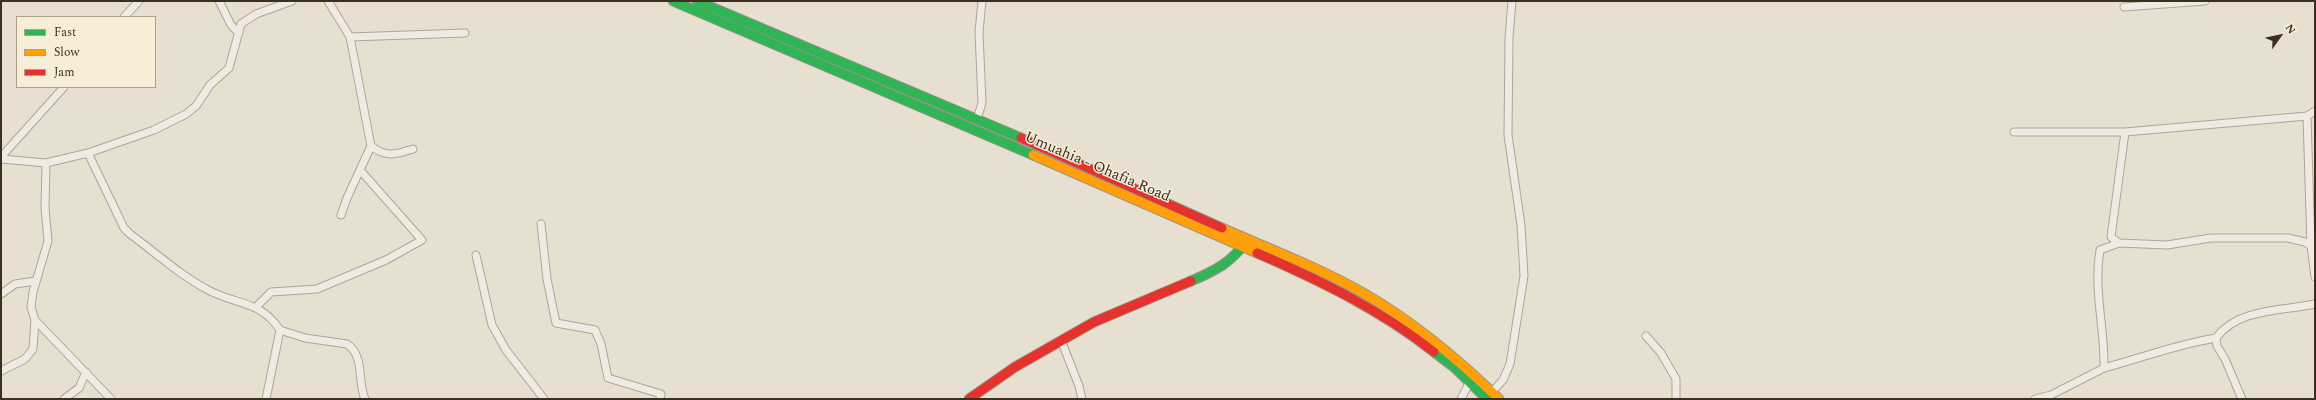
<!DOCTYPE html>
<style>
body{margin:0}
#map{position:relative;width:2316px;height:400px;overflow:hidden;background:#e7e0d1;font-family:Spectral,serif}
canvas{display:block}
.frame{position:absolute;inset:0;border:2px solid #3d2e20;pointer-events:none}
.legend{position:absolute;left:16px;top:16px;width:140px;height:72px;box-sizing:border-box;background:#f7eed8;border:1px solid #ada18e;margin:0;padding:5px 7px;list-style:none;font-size:12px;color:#3d2e20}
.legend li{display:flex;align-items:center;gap:8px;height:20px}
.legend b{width:20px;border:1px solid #ada18e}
.north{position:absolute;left:2260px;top:16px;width:40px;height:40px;-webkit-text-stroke:3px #f7eed8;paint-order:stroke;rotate:57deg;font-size:11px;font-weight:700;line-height:16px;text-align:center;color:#3d2e20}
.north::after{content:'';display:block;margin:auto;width:14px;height:18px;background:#3d2e20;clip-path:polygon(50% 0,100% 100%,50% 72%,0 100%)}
</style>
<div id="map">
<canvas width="2316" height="400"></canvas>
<div class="frame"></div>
<ul class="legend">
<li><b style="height:5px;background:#30b455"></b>Fast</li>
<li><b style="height:5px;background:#ff9f0a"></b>Slow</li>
<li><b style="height:5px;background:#e5322d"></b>Jam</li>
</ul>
<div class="north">N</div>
</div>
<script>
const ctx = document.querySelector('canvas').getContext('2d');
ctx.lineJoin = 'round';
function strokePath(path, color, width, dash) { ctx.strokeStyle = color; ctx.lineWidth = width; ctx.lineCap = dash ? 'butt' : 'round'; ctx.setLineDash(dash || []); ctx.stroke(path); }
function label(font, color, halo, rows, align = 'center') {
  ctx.font = font + ' Spectral,serif'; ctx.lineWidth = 3; ctx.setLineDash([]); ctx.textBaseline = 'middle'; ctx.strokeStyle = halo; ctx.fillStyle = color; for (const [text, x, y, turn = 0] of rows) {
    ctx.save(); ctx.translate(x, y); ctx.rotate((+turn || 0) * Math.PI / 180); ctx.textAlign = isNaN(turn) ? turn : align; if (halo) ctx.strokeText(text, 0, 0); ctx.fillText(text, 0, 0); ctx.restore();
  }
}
const street = new Path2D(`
 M219,1L231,25L239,33
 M328,1L350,37L371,146C386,158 397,154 413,149
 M2124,7L2205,1
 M124,17L139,1
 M350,37L465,33
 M2307,116L2315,111
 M977,119L982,103L979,32L982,1
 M2014,132H2125L2307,116L2311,246
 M2125,132L2111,237L2119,243L2167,245L2211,238H2288L2305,242L2311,246L2315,277
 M88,153L124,228L130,234C156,253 181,276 210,291C238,305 261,301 280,330L266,399
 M1,157L64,87
 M1,159L46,163L88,153L154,130L186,114L196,106L210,85L229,68L241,24L256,14L292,1
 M341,215L347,198L371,146
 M541,224L547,279L556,323L595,330L601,344L608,378L661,394L660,399
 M476,255L492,325L506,350L544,399
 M1,294L15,284L35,281
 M256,307L271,292L317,289L386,260L422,240L360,170
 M35,320L111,399
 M280,330L305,338L347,344C365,356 357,381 365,399
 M1646,336L1661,353L1676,379V399
 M1061,340L1079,386L1082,399
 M2104,368C2141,358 2178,344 2216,338
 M1,371L25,359L33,349L35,320L31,307L33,292L48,241L45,208L46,163
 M1492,392L1503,380L1510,364L1524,276L1521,225L1508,135L1509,38L1512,1
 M64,399L79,388L86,372
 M1461,399L1470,381
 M2035,399L2051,395L2104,368C2105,328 2093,290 2100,250L2119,243
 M2242,399L2225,359L2217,346L2216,338C2238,308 2282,311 2315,304`);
const fast = new Path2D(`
 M673,1L1033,155
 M697,1L1021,138
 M1191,281C1217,270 1230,263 1247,241
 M1434,352L1454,367L1487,399`);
const slow = new Path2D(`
 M1033,155L1257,253
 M1222,228C1269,249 1320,268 1365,294C1415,323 1458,359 1499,399`);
const jam = new Path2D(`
 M1021,138L1222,228
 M1257,253C1319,280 1381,310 1434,352
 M969,399L1015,367L1094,322L1191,281`);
const streetNames = [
 ["Umuahia - Ohafia Road",1097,168,23]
];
strokePath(street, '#ada599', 9);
strokePath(fast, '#9c958a', 11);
strokePath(slow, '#9c958a', 11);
strokePath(jam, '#9c958a', 11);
strokePath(street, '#efebe3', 7);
strokePath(fast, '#30b455', 9);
strokePath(slow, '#ff9f0a', 9);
strokePath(jam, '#e5322d', 9);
label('15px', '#3d2e20', '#f7eed8', streetNames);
</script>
